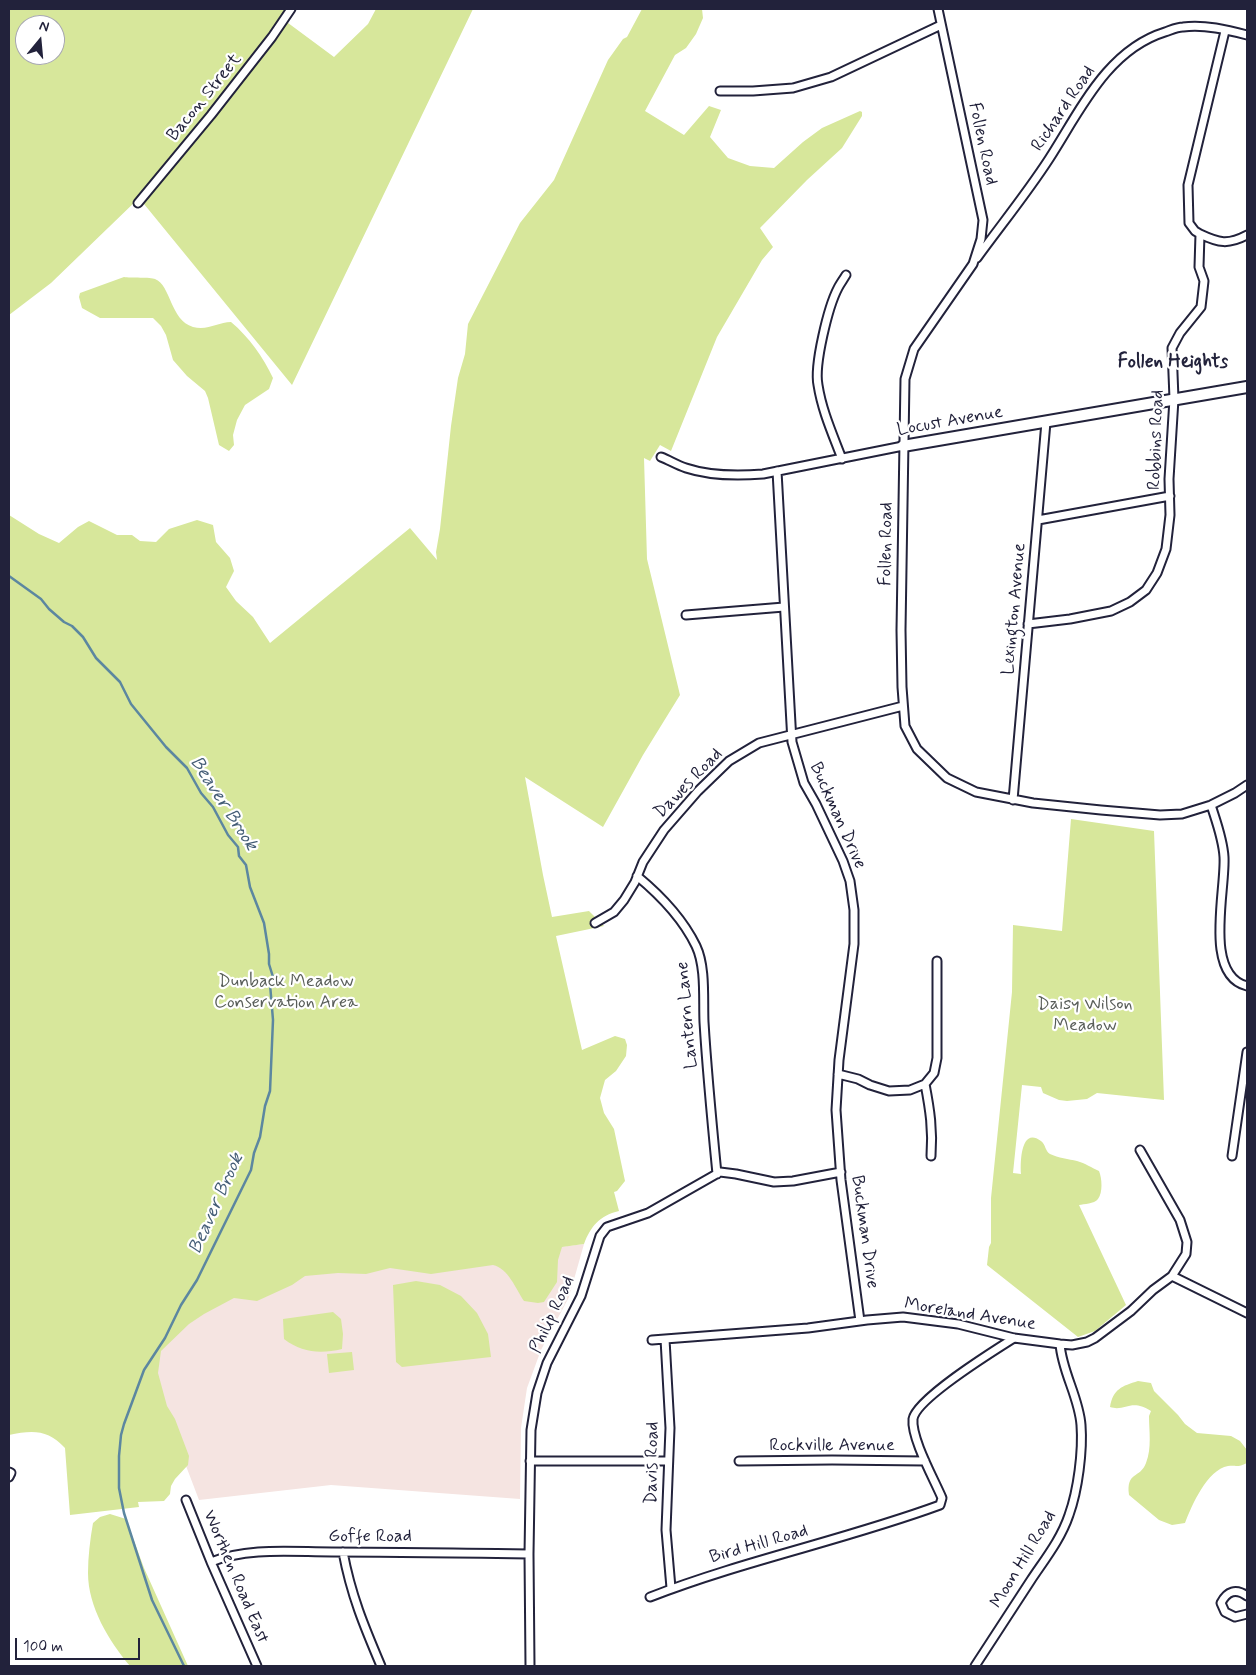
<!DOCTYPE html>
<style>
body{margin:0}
#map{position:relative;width:1256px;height:1675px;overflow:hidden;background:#fff;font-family:Mynerve,sans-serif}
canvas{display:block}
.frame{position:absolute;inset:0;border:10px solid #22223b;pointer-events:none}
.north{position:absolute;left:15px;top:15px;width:50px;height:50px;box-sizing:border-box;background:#fff;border:1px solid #a7a7b1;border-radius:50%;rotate:17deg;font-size:14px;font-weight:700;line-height:20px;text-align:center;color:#22223b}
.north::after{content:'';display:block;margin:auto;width:18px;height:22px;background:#22223b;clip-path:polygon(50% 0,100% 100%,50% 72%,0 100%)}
.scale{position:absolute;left:15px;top:1638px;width:125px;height:22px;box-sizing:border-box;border:2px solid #22223b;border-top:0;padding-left:6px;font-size:15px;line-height:18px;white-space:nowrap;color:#22223b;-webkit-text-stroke:4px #fff;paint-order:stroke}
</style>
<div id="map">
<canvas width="1256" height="1675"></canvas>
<div class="frame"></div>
<div class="north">N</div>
<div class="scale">100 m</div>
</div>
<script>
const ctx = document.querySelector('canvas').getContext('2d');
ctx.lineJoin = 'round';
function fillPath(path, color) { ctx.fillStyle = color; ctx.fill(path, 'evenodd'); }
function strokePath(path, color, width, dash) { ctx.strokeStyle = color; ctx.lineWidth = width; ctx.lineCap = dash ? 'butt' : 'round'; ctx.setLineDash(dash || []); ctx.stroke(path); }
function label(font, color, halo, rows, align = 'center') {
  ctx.font = font + ' Mynerve,sans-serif'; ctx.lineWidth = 4.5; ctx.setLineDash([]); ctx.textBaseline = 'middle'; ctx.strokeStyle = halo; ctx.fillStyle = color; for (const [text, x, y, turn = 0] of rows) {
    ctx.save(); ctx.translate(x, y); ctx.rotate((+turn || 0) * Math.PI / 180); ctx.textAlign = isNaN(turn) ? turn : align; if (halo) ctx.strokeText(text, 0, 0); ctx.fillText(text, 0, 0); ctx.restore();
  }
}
const built = new Path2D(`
 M584,1244L569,1297L541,1350L527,1388L521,1428L520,1499L331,1485L199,1500L162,1403L127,1282L471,1258Z`);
const green = new Path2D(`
 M9,9H286L280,17L334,57L368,24L376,9H473L292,385L144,204L138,199L51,283L9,315ZM25,25H55V55H25Z
 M642,9H702L703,18L696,34L686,48L675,55L645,111L684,135L709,106L721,110L710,137L728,158L750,166L774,168L803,142L822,128L860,111L862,112V116L842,148L807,180L760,228L773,247L762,260L717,337L671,451L660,445L650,461L644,458L647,559L680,695L643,755L603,827L525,777L543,875L552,917L589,911L604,926L556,936L582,1050L615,1036L625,1039L627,1045L626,1056L616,1071L605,1080L600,1098L604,1113L614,1129L625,1181L617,1191L614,1192L619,1211C599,1216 591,1226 584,1244L562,1247L558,1260L557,1282L544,1302L538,1303L524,1301C516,1289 508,1268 493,1265L431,1274L390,1268L366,1274L338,1273L305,1276L292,1285L257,1301L234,1298L204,1314L189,1324L161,1351L158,1373L167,1406L175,1419L189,1456L188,1465L175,1479L171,1486L170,1494L164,1501L138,1502L139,1507L70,1515L65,1448C48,1429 32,1430 9,1435V515L39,534L59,543L78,527L89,521L117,535H132L140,541L156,542L169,529L197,520L213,525L216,542L230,558L234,571L226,587L236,601L253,617L270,643L410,528L437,560L436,552L440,529L451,426L458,378L465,354L468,324L520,223L554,180L608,60L623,39L627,37Z
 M124,277C130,278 151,277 155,279C171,285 170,320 193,327C208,331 218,322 231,322C249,337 263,357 273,378L269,389L245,405L237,420L233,435L234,445L229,451L219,445L208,398L205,391L187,376L173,360L166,335L161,326L153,318H100L82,308L79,297L80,293Z
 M1071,819L1154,831L1164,1100L1097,1093L1087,1099L1067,1101L1059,1100L1043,1093L1041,1087L1022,1085L1013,1173L1021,1174C1020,1162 1021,1126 1041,1141C1046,1145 1045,1151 1050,1154C1058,1158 1069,1159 1077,1161C1085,1163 1092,1168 1099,1171C1102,1178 1103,1193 1098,1199C1094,1204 1084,1204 1079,1205L1126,1305L1095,1331L1078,1337L987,1265L989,1247L991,1243V1198L1012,992L1013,925L1062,931Z
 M416,1281L440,1285L461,1296L477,1313L488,1334L491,1357L402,1367L396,1362L393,1285Z
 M333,1312L341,1319L343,1334L342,1349C321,1354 302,1353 284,1339L283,1319Z
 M352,1352L354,1370L329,1373L327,1354Z
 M1138,1381L1151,1383L1154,1391L1178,1415L1185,1424L1197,1433L1231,1436L1240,1441L1247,1450V1463C1237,1468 1237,1465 1228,1466C1207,1470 1192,1505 1185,1523L1172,1525L1159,1520L1129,1495C1126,1471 1140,1479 1146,1463C1152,1448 1149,1431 1149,1416L1151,1411C1131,1398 1125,1412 1110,1407C1113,1389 1122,1386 1138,1381Z
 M110,1514L126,1519L144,1568L188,1666H130C109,1641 88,1607 88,1573C88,1557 90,1540 93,1523L100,1517Z`);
const stream = new Path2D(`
 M9,576L41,599L49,609L64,622L72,626L83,637L96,658L120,682L131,704L166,747L187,768L201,793L213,807L228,835L238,847L239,856L246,865L250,887L264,923L269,954V964L273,977L270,984L273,1020L270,1091L265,1106L260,1137L254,1153L251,1170L197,1280L181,1305L165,1338L144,1370L124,1424L121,1435L119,1456V1488L124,1513L152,1600L184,1666`);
const street = new Path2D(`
 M938,9L983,220L981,239L973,264L914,349L905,379L901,630L902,687L905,726L917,749L947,778L976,792L1033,803L1101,810L1160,815L1182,814L1211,805L1235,793L1247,785
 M720,91H753L793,88L831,77L941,25
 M138,203L211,115L272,37L291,9
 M1200,234C1219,243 1228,245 1247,235
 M977,258C1001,225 1027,193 1049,159C1080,111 1107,50 1165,32C1171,30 1177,27 1183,27C1204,24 1228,30 1247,35
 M661,457C669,460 677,465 686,468C710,476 738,476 763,474L903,446
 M842,459C833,435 822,411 818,385C814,365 828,307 838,288C840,284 843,280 846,275
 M777,471L792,742L804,783L816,804L843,861L850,881L854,910V944L839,1060L836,1110L841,1180L860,1321
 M1038,520L1170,496
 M686,615L784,607
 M1028,624L1070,619L1111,611L1130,602L1146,590L1157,573L1166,549L1170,515L1169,479L1174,399L1172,348L1180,333L1201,307L1204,281L1199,267L1200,234L1195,231L1189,223L1188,185L1225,31
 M1013,800L1046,422
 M1211,805C1216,821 1223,839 1224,857C1226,890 1203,975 1247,986
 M637,876C660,895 683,919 696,946C706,967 703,999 704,1022C707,1072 712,1123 717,1174
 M595,923L614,912L624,900L635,882L643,862L664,830L698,791L729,761L759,743L903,706
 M838,1074L858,1079L870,1085L889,1091L910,1090L925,1084C930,1110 933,1130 931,1156
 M925,1084L934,1073L937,1058V961
 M1232,1156L1247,1052
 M1172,1276L1247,1313
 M665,1339L670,1428L666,1530L671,1588
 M652,1340L808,1328L867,1320L903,1317L958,1324L1014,1338L1060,1344L1072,1345L1087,1342L1095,1338L1131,1311L1153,1290L1172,1276L1186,1254L1187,1242L1180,1220L1140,1150
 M530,1461H668
 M739,1461L832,1460L925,1461
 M9,1472L11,1473L9,1477
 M186,1500L211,1562L257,1666
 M343,1552C351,1595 364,1626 381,1666
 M211,1562C248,1547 292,1552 332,1552C397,1552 463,1553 529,1554
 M1247,1596C1236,1588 1227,1591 1221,1603L1225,1612L1235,1617L1247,1614
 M650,1597C745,1560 845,1540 940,1505L942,1498C934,1479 911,1438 913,1419C916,1399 995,1350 1014,1338
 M530,1666L529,1554L531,1430L537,1393L547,1363L581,1296L600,1236L607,1227L648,1213L720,1172L736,1174L774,1182L793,1181L841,1172
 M975,1666C993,1638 1012,1609 1031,1580C1045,1559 1061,1539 1069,1515C1078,1490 1083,1451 1081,1425C1079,1397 1062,1372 1060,1344`);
const secondary = new Path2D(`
 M903,446L1247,387`);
const streetNames = [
 ["Bacon Street",205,98,-51],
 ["Richard Road",1064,109,-56],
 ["Follen Road",982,144,78],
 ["Locust Avenue",950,422,-10],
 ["Robbins Road",1157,440,-88],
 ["Follen Road",887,544,-89],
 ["Lexington Avenue",1015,609,-85],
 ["Dawes Road",689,784,-46],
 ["Buckman Drive",837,816,66],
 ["Lantern Lane",688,1015,-95],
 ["Buckman Drive",864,1232,82],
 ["Philip Road",553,1315,-65],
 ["Moreland Avenue",970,1315,9],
 ["Rockville Avenue",832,1446],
 ["Davis Road",653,1463,-89],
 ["Goffe Road",370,1537],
 ["Bird Hill Road",759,1545,-16],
 ["Moon Hill Road",1024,1560,-59],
 ["Worthen Road East",235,1577,67]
];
const parkNames = [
 ["Dunback Meadow",286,982],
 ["Conservation Area",286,1003],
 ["Daisy Wilson",1085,1005],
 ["Meadow",1085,1026]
];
const neighbourhoodNames = [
 ["Follen Heights",1173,363]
];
const waterNames = [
 ["Beaver Brook",223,804,57],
 ["Beaver Brook",217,1204,-66]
];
fillPath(built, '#f5e4e1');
fillPath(green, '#d7e79b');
strokePath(stream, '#5c87a0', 2.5);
strokePath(street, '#22223b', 11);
strokePath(secondary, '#22223b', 14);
strokePath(street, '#fff', 7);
strokePath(secondary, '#fff', 10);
label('18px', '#22223b', '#fff', streetNames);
label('18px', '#585d58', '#fff', parkNames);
label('bold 19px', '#22223b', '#fff', neighbourhoodNames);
label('italic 19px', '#445d76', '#fff', waterNames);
</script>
